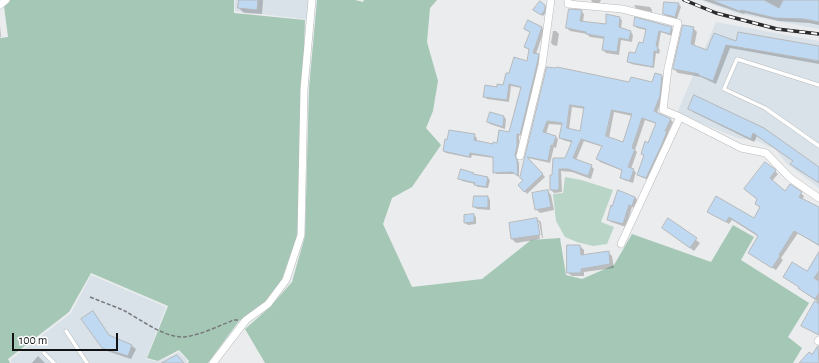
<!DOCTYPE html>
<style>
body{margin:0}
#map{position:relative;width:819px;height:363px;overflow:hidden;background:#eaecee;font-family:"Alegreya Sans",sans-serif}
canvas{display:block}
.scale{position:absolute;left:12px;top:333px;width:106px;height:18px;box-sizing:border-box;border:2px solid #121213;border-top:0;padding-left:5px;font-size:12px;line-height:14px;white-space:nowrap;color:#121213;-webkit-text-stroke:3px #fff;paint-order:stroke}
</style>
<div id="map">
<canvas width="819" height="363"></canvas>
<div class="scale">100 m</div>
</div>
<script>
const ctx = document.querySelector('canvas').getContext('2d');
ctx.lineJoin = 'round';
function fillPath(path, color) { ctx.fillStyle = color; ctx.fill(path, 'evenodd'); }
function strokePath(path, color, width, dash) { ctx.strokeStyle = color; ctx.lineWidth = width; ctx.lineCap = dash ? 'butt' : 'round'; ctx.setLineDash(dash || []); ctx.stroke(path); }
const built = new Path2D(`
 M235,0H315L312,20L235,11Z
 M700,0H819V29L739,14Z
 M716,22L819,41V188L786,163L775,149L757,141L737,138L677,113Z
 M91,275L166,307L146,359L158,362L179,352L187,360L186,363H12L10,360L71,313Z`);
const green = new Path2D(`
 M565,177L581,180L613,190L601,222L614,227L607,244L593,246L577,242L565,237L556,221L553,194L563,193Z`);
const forest = new Path2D(`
 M10,0H234V13L305,20L298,234L282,279L265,303L239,321L208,363H188L189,361L179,350L158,361L147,358L168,306L91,273L69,312L8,359L10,363H0V38L8,37L4,6Z
 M317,0H355L363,2L364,0H437L430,8L427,42L438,81L433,111L426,128L441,145L412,187L392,198L383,224L412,287L482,279L531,240L560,238L566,275L582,279L614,265L632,234L711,262L733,225L754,237L741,260L809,303L788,337L802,348L793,363H265L245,329L269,308L292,282L305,236L309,88Z`);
const shadow = new Path2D(`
 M240,0H263L262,14L244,13L239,8Z
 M591,0H601L599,4L593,3Z
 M703,0H819V25L809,23L779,21L745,13L744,14Z
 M665,3L679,4L681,7L677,19L666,16L664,14Z
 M635,5L650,7L652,10V12L637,9L634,6Z
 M545,6L547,9V12L543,16L537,12Z
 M581,11L584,14L583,22L606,25L619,18L622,20L621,29L631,32L633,35L632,42L621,40L619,55L606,53L603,50L605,39L590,37L587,34L570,31L567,28Z
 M0,25L1,37H0Z
 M635,26L671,28L674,30L672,36L661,32L658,48L660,50L659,54L656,53L654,68L631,64L629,61L643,45L646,30L637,28Z
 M542,28L544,30L536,54L540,57L522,136L519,135V149L517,158L519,163V177L515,174H497L494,172V158L472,155L471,158L446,153L444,151L474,135L477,138L476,142L494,145L498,144L510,133L521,88L511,86L509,102L487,99L485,97L497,88L503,86L510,75L527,62L530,50L525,47L531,33L525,29Z
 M693,28L697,32L694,47L708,51L714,34L737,42L819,47V64L730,48L716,84L701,77L678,73L674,69Z
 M553,31H556L559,34L557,46L553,45L551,43Z
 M547,68L630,84H653L662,76L664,79L662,99L657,113L670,119L673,122L668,133L669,135L649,180L641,177L638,174L645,157L642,154L649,144L657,124L645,120L635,150L637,152L631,169L636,172L633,183L624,180L621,177L623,171L600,162L598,159L603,147L584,141L576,160L591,166L594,169L591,179L572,172L561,171L562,192L554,193L551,190L553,176L566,160L573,143L563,140L560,137L563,125L549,124L546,134L555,136L558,139L556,148L554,147L550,163L528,158L545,177L527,194L519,185L524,181L521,178ZM572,107L585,109L580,132L569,129ZM614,112L632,116L623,143L609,138Z
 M695,96L819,168V183L795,168L792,164L793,161L757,136L754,142L693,112L689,108Z
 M491,113L504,117L506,119L505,129L490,124L488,122Z
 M775,171L778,174L772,181L785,193L790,185L804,196L802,200L819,209V246L798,233L781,258L783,260L776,270L752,255L759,237L732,220L729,224L708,211L754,219L760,208L756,204L758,200L748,192Z
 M473,174L475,176L487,177L490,180L488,188L478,187L475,184L462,181L460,178Z
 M548,191L551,195L554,210L540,213L536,209Z
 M618,192L635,197L638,201L635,208L632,207L626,227L611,222L608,219Z
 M488,197L490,200V210L477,209L474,207Z
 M474,215L476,217V224L468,225L465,223Z
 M537,219L541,222L543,238H542L539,222H537L540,239L516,243L512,239L510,223Z
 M669,220L700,243L694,251L663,228Z
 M580,246L584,250V256L608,252L612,256L614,268L584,272V276H572L568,273Z
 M819,254V335L802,325L817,301L802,291L800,287L784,277L807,273Z
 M93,312L110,337L132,346L136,349L131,359L107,351L103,347Z
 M38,356L45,363H32Z`);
const building = new Path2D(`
 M239,0H258L257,10L238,8Z
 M711,0H764L779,8L783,0H819V22L804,19L775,18L741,10L740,11Z
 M540,1L545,5V10L541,15L533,10Z
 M664,2L679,3L675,17L663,14Z
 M569,9L582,10L580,21L606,24V14L620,17L619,27L631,31L629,40L619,38L617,52L602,50L604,37L586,34V32L566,28Z
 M635,17L672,27L670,34L659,31L656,46H658L657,52L654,51L653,67L627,62L629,52L635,53L639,42L643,43L646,29L634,26Z
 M528,20L542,27L533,53L539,54L537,64L520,135L517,134V146L515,155L517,160L518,176L512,172L493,173V157L470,153L469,157L443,151L445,139L447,140L449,130L475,134L474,140L493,144V142L497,143L499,130L509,132L521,87L509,84L507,100L483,97L485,85L497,87V84L503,85L506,73H509L514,57L527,61L529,49L524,47L530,32L524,29Z
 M683,25L694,27L691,44L707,50L714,33L736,41L738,32L819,46V61L726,45L713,81L698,75L699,74L673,69Z
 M547,67L556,68L557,67L629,82L631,77L652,82L655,73L662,75L660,96L654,111L671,119L665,131H667L662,144L646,178L637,175L644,155L641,154L645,141L648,143L656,123L642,118L632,148L635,149L628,167L634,169L630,181L620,178L622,170L596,159L602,146L581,139L573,158L592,165L588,176L568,169H559V190H550V175H552L553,158H565L572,141L559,138L562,123L547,121L543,132L556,136L553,146L551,145L548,161L527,157L543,174L524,192L518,185L523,180L520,178ZM570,105L584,107L580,131L567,128ZM612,110L632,114L623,142L606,136Z
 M694,95L764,128L819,167V183L790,164L793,161L753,133L751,139L688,109Z
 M490,112L504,116L503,127L487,122Z
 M765,162L776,170L770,178L785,191L790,184L802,192L799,197L819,207V245L794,231L779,255L780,256L772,268L748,253L758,236L756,235V234L729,217L726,222L707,212L716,196L754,218L760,207L755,204L757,199L744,189Z
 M461,169L474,173L473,174L488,177L486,187L474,185L475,183L458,179Z
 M548,190L551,207L535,210L532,193Z
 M618,190L635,197L632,206L629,205L623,224L607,220L611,205L612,206Z
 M474,196H488V208L473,207Z
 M474,214V222L464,223V215Z
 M537,218L540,235L511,239L509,223Z
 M668,218L697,238L690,248L662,228Z
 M567,245H580L581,255L609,251L610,264L581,269V273H567Z
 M819,252V271L814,278L819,281V293L815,299L798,288L799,287L783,277L792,262L807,271Z
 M815,301L819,304V335L801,326Z
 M93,311L109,335L132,345L128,356L102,348L81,319Z
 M818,346L819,363H799L809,352L812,354Z
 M177,355L184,363H162Z`);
const path = new Path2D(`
 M90,297C102,302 114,306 125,311C141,320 165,338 184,337C201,335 218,326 234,320H238`);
const service = new Path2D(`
 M819,85L737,59L724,89L765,108L819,146
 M66,331L87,363
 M44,353L54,363`);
const minor = new Path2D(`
 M568,0V4L622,9L678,23L668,68L663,110L680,117
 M0,5L6,0
 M520,156L542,65L551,0
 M621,244L680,117L741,148L766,153L790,178L819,198
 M818,341L819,340
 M213,363L246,320L268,304L286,280L301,235L304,89L312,0`);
const rail = new Path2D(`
 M684,0L716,13L777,29L819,34`);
fillPath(built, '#d9e2e9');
fillPath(green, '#b8d5c7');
fillPath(forest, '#a5c7b6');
fillPath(shadow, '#0003');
fillPath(building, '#bed9f1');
strokePath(building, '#b7b9bb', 1);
strokePath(service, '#b7babc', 4.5);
strokePath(minor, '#b7babc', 8);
strokePath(path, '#78797b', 1.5, [4, 2]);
strokePath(service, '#fff', 3.5);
strokePath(minor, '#fff', 7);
strokePath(rail, '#2b2b2c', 3.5);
strokePath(rail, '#fff', 2, [6]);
</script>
